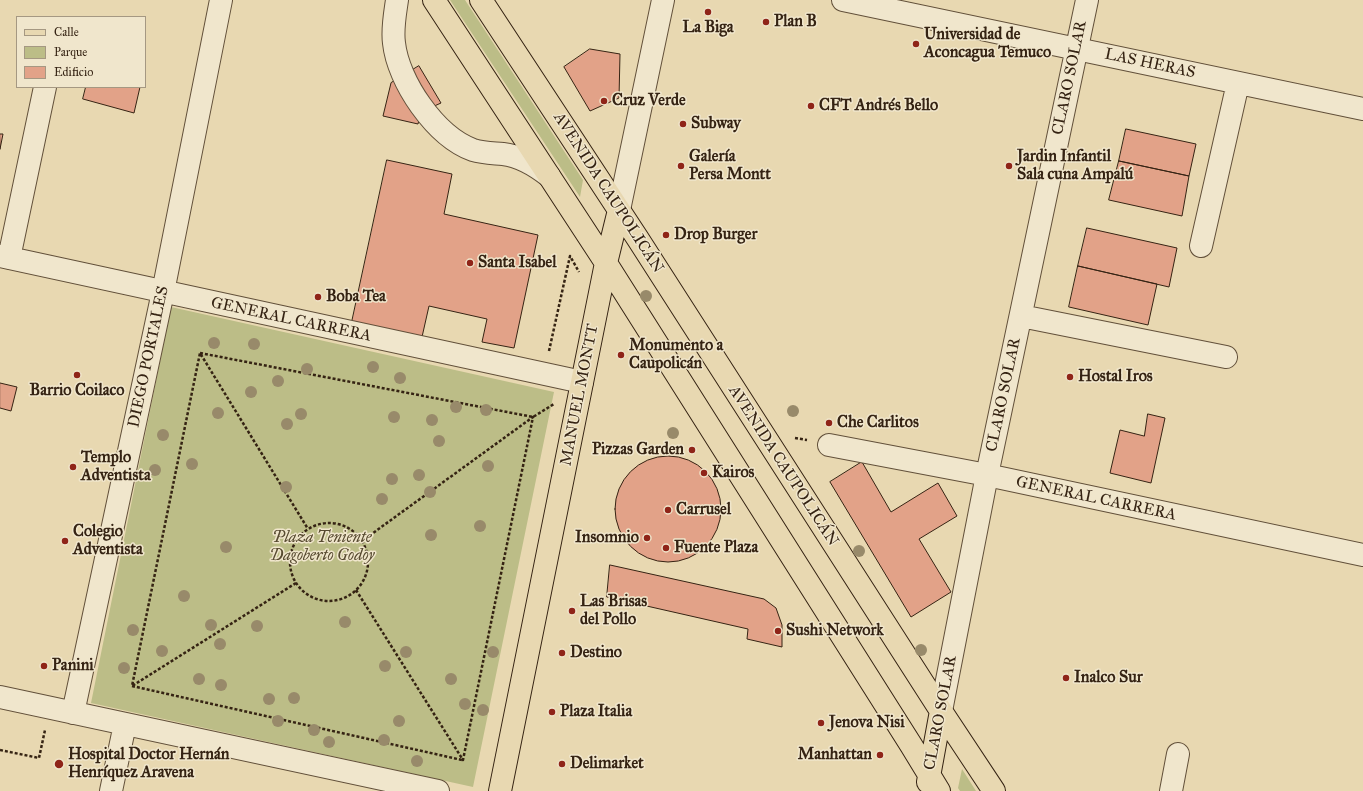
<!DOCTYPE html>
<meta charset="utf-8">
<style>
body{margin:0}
#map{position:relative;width:1363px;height:791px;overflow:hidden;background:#e8d8b1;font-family:"IM FELL Great Primer",serif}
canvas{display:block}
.legend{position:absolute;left:16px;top:16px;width:130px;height:72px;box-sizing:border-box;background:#f0e6cc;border:1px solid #a59882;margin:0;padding:5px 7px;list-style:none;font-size:12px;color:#352313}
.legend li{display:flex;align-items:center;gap:8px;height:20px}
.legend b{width:20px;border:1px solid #a59882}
</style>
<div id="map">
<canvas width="1363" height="791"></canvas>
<ul class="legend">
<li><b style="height:5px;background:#e8d8b1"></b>Calle</li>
<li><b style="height:11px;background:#bcbd87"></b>Parque</li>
<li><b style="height:11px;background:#e2a288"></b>Edificio</li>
</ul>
</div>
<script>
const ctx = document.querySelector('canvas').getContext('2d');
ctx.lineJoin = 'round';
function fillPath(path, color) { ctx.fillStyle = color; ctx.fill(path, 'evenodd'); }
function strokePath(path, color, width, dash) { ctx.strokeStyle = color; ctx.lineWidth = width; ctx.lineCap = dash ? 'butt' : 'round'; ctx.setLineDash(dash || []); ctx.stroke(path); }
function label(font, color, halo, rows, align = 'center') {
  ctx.font = font + ' "IM FELL Great Primer",serif'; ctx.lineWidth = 3; ctx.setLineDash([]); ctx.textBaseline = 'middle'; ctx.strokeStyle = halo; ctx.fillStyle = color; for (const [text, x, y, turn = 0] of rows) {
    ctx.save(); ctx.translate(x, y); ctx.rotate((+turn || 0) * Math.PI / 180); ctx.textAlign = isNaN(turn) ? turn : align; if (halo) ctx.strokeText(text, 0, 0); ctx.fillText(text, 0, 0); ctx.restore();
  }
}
const green = new Path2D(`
 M450,0H465L583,180L580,197Z
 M171,307L554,392L473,787L91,703Z
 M962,769L976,791H960L958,788Z`);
const building = new Path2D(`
 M590,49L620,54L619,98L590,111L564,67Z
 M419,66L441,103L421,112L418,124L383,116L391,83Z
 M86,87H140L134,113L83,99Z
 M1126,129L1196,144L1189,176L1119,161Z
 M0,134H3L0,149Z
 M387,160L452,174L444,214L538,235L514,348L482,342L487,319L429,306L422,337L352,322Z
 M1119,161L1189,176L1182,216L1109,200Z
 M1087,228L1177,248L1169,287L1078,266Z
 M1078,266L1157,284L1148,325L1069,307Z
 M0,383L17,387L11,411L0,408Z
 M1148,414L1165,418L1151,483L1110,473L1120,430L1144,436Z
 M615 509a53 53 0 1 1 106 0a53 53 0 1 1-106 0Z
 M862,462L891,512L938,483L957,516L919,539L951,592L911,617L830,482Z
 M610,565L764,599L776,608L782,625V647L747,639L748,629L607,597Z`);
const path = new Path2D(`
 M549,351L570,256L579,272
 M200,353L533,417L554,404
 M795,438L807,440
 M290 562a39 39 0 1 1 78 0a39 39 0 1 1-78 0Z
 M296,583L132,686L200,353L308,529
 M356,590L463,760L533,417L362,541
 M132,686L462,760
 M0,750L39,758L45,730`);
const minor = new Path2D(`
 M397,0C395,14 392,29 394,43C398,81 435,136 473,150C483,153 492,153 503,154C520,156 535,165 549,176
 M843,0L1363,109
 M619,210L663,0
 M1201,246L1238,83
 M0,256L582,382
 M9,258L45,87
 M1021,316L1226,357
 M829,445L987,475L1363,555
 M0,697L438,791
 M941,711L987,475L1087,0
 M73,713L163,292L221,0
 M111,791L125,724
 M1171,791L1178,754`);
const major = new Path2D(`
 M434,0L606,263L911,745L939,791
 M481,0L638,239L941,711L994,791
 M928,782L941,711
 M500,791L606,263L619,210`);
const trees = [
 [646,296],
 [214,343],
 [254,344],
 [373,367],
 [307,369],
 [400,378],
 [278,381],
 [251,392],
 [456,407],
 [486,410],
 [793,411],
 [218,413],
 [301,414],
 [394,417],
 [432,420],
 [287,424],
 [673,433],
 [163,435],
 [439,441],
 [192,464],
 [488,466],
 [155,470],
 [419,475],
 [392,479],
 [286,487],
 [430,492],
 [382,499],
 [480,526],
 [431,535],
 [226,547],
 [859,551],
 [184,596],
 [345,622],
 [211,625],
 [257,626],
 [133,630],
 [220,644],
 [921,650],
 [162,651],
 [406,652],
 [493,652],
 [385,666],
 [124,668],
 [199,679],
 [451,679],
 [221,685],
 [294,698],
 [269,699],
 [465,704],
 [483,710],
 [278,721],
 [399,721],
 [314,730],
 [384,740],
 [329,742],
 [417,761]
];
const markers = [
 [708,12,4,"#8f2418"],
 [766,22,4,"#8f2418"],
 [916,44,4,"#8f2418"],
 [604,101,4,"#8f2418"],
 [811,106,4,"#8f2418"],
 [683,124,4,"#8f2418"],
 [681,166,4,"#8f2418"],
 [1009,166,4,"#8f2418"],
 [666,235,4,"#8f2418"],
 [470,263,4,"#8f2418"],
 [318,297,4,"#8f2418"],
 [621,355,4,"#8f2418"],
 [77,375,4,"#8f2418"],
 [1070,377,4,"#8f2418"],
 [829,423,4,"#8f2418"],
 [692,450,4,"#8f2418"],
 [73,467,4,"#8f2418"],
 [704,473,4,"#8f2418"],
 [668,510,4,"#8f2418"],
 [647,538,4,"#8f2418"],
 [65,541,4,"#8f2418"],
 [666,548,4,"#8f2418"],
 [572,611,4,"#8f2418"],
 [778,631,4,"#8f2418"],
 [562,653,4,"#8f2418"],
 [44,666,4,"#8f2418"],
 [1066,678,4,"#8f2418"],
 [552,712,4,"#8f2418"],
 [821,723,4,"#8f2418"],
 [880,755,4,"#8f2418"],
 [59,764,5,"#8f2418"],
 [562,764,4,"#8f2418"]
];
const poiNames = [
 ["Plan B",774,22],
 ["La Biga",708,28,"center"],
 ["Universidad de",924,35],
 ["Aconcagua Temuco",924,53],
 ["Cruz Verde",612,101],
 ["CFT Andrés Bello",819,106],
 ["Subway",691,124],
 ["Galería",689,157],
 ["Persa Montt",689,175],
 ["Jardin Infantil",1017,157],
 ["Sala cuna Ampalú",1017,175],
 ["Drop Burger",674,235],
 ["Santa Isabel",478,263],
 ["Boba Tea",326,297],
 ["Monumento a",629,346],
 ["Caupolicán",629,364],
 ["Hostal Iros",1078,377],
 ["Barrio Coilaco",77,391,"center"],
 ["Che Carlitos",837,423],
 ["Pizzas Garden",684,450,"right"],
 ["Templo",81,458],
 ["Adventista",81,476],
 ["Kairos",712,473],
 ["Carrusel",676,510],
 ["Colegio",73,532],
 ["Adventista",73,550],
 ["Insomnio",639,538,"right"],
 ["Fuente Plaza",674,548],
 ["Las Brisas",580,602],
 ["del Pollo",580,620],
 ["Sushi Network",786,631],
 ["Destino",570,653],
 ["Panini",52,666],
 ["Inalco Sur",1074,678],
 ["Plaza Italia",560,712],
 ["Jenova Nisi",829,723],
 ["Hospital Doctor Hernán",68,755],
 ["Henríquez Aravena",68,773],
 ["Manhattan",872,755,"right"],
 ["Delimarket",570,764]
];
const streetNames = [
 ["LAS HERAS",1150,64,12],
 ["CLARO SOLAR",1070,78,-78],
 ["AVENIDA CAUPOLICÁN",608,193,57],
 ["GENERAL CARRERA",291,320,12],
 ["DIEGO PORTALES",149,357,-78],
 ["MANUEL MONTT",580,395,-79],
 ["CLARO SOLAR",1004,395,-78],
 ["AVENIDA CAUPOLICÁN",783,466,57],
 ["GENERAL CARRERA",1096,499,12],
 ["CLARO SOLAR",941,713,-79]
];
const parkNames = [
 ["Plaza Teniente",322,538],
 ["Dagoberto Godoy",322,556]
];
fillPath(green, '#bcbd87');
fillPath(building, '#e2a288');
strokePath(building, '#352313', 1);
strokePath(minor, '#62503a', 24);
strokePath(major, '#352313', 24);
strokePath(path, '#352313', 2.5, [3, 2]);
strokePath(minor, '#f0e6cc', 22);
strokePath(major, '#e8d8b1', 22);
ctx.fillStyle = '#988a6a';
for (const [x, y] of trees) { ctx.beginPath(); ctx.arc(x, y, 6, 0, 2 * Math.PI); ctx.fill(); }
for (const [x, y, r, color] of markers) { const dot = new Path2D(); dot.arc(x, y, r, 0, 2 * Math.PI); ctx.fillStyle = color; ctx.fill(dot); strokePath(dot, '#f0e6cc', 1.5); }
label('bold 16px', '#352313', '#f0e6cc', poiNames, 'left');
label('16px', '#352313', '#f0e6cc', streetNames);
label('italic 16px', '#574a30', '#f0e6cc', parkNames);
</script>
